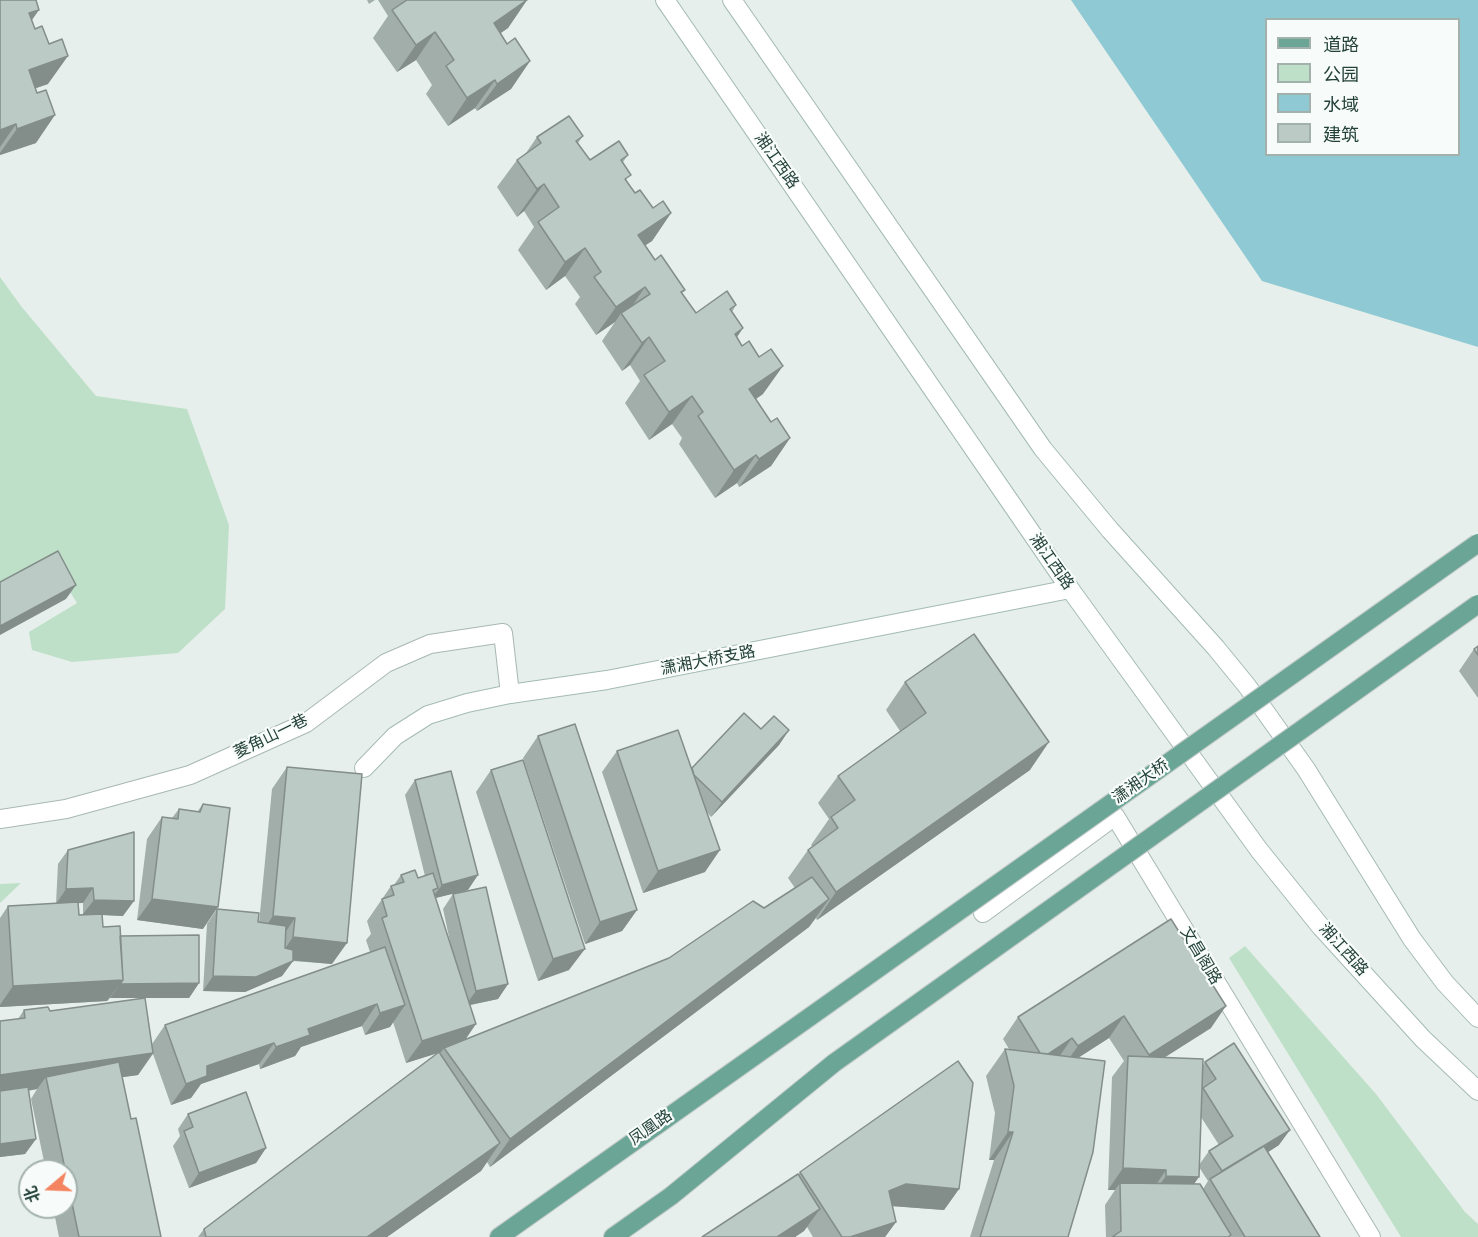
<!DOCTYPE html>
<meta charset="utf-8">
<style>
body{margin:0}
#map{position:relative;width:1478px;height:1237px;overflow:hidden;background:#e6efeb;font-family:"DM Sans","Noto Sans SC",sans-serif}
canvas{display:block}
.legend{position:absolute;left:1265px;top:18px;width:195px;height:138px;box-sizing:border-box;background:#f7fbf9;border:2px solid #a3b1ad;margin:0;padding:8px 10px;list-style:none;font-size:18px;color:#24423a}
.legend li{display:flex;align-items:center;gap:12px;height:30px}
.legend b{width:30px;border:2px solid #a3b1ad}
.north{position:absolute;left:18px;top:1159px;width:60px;height:60px;box-sizing:border-box;background:#f7fbf9;border:2px solid #a3b1ad;border-radius:50%;rotate:251deg;font-size:16px;font-weight:700;line-height:24px;text-align:center;color:#24423a}
.north::after{content:'';display:block;margin:auto;width:21px;height:27px;background:#f4845f;clip-path:polygon(50% 0,100% 100%,50% 72%,0 100%)}
</style>
<div id="map">
<canvas width="1478" height="1237"></canvas>
<ul class="legend">
<li><b style="height:8px;background:#6aa596"></b>道路</li>
<li><b style="height:16px;background:#bfe0c8"></b>公园</li>
<li><b style="height:16px;background:#8ec9d4"></b>水域</li>
<li><b style="height:16px;background:#bbcac4"></b>建筑</li>
</ul>
<div class="north">北</div>
</div>
<script>
const ctx = document.querySelector('canvas').getContext('2d');
ctx.lineJoin = 'round';
function fillPath(path, color) { ctx.fillStyle = color; ctx.fill(path, 'evenodd'); }
function strokePath(path, color, width, dash) { ctx.strokeStyle = color; ctx.lineWidth = width; ctx.lineCap = dash ? 'butt' : 'round'; ctx.setLineDash(dash || []); ctx.stroke(path); }
function label(font, color, halo, rows, align = 'center') {
  ctx.font = font + ' "DM Sans","Noto Sans SC",sans-serif'; ctx.lineWidth = 4.5; ctx.setLineDash([]); ctx.textBaseline = 'middle'; ctx.strokeStyle = halo; ctx.fillStyle = color; for (const [text, x, y, turn = 0] of rows) {
    ctx.save(); ctx.translate(x, y); ctx.rotate((+turn || 0) * Math.PI / 180); ctx.textAlign = isNaN(turn) ? turn : align; if (halo) ctx.strokeText(text, 0, 0); ctx.fillText(text, 0, 0); ctx.restore();
  }
}
const green = new Path2D(`
 M0,277L21,306L96,396L187,409L229,525L225,609L178,653L72,662L32,650L29,632L77,603L48,557L0,585Z
 M21,883L0,903V884Z
 M1245,946L1376,1094L1465,1212L1478,1224V1237H1401L1229,958Z`);
const water = new Path2D(`
 M1071,0H1478V347L1262,281ZM1266,20H1458V154H1266Z`);
const street = new Path2D(`
 M0,819L66,809L190,775L306,723L386,663L430,644L503,633L510,694
 M983,913L1115,816L1371,1237`);
const secondary = new Path2D(`
 M665,0L1070,589L1259,850L1321,927L1423,1039L1478,1091
 M732,0L1043,449L1110,530L1216,648L1247,686L1306,769L1412,939L1445,983L1478,1018
 M364,768L395,736L428,715L467,703L510,694L607,680L1070,589`);
const primary = new Path2D(`
 M499,1237L804,1021
 M613,1237L671,1196L834,1063`);
const primaryBridge = new Path2D(`
 M804,1021L1478,543
 M834,1063L1478,604`);
const wall = new Path2D(`
 M0,0L32,20L48,84L36,88V143L0,155Z
 M367,0H375L369,4Z
 M378,0H527L508,28L501,33L507,44L530,61L511,89L477,111L475,108L448,126L426,94L432,85L416,60L397,72L373,38L388,16Z
 M583,136L578,143L590,160L628,155L623,162L627,182L635,193L653,208L671,213L652,241L645,245L655,260L685,290L682,293L696,313L736,305L732,312L743,328L737,337L763,394L756,399L771,422L790,438L771,466L739,487L737,483L715,498L679,444L682,438L672,424L649,440L625,403L640,381L630,365L622,371L602,341L615,322L596,335L575,304L580,297L565,276L546,290L518,250L534,227L524,211L517,217L497,187L517,160L526,153L537,137Z
 M1478,646V698L1459,671L1474,649Z
 M905,682L1030,770L817,920L816,918L809,927L490,1167L487,1162L481,1171L387,1237H198L204,1229L438,1053L406,1063L393,1022L390,1027L365,1035L362,1026L301,1047L295,1056L260,1069L259,1064L201,1084L191,1098L171,1105L153,1054L138,1075L122,1077L131,1119L161,1237H59L53,1207H66V1171H46L31,1099L37,1089L28,1091L36,1139L25,1154L0,1157V1021L18,1019L24,1010L50,1011L143,998H110L107,1001L0,1007V918L8,906L56,904L58,864L68,850L123,916L102,915L103,927L120,936L199,983L189,998H145L152,1044L165,1025L370,952L366,940L371,934L367,921L391,886L394,885L401,875L418,878L425,876L405,795L415,780L468,890L436,898L451,946L443,909L453,894L508,984L498,999L470,1005L466,1039L669,958L764,908L795,888L788,878L808,850L812,846L811,845L829,819L818,803L838,776L900,731L886,710ZM78,903H83V914L79,915Z
 M761,729L789,730L779,745L711,817L707,812L705,872L643,893L602,772L617,751L692,768Z
 M538,736L637,910L622,931L585,944L523,758Z
 M287,767L332,964L293,961L282,976L245,992L203,991L207,924L217,909L259,923L272,789Z
 M491,770L569,970L538,981L476,792Z
 M203,804V929L137,920L147,839L162,817L172,818L179,809L197,812Z
 M1171,919L1211,1028L1164,1057L1203,1065L1205,1062L1279,1145L1268,1152L1320,1237H1106L1105,1205L1115,1190H1108L1112,1077L1124,1061L1109,1038L1078,1058L1068,1237H970L994,1160H989L995,1113L986,1076L1005,1049H1009L1003,1039L1018,1017ZM1201,1117L1219,1145L1209,1151L1199,1165ZM1199,1167L1208,1181L1203,1189L1194,1184Z
 M188,1114L266,1148L256,1163L189,1188L173,1146L180,1136L178,1129Z
 M800,1172L959,1189L944,1210L892,1206L896,1222L885,1237H813L807,1227L804,1231L795,1237H702L798,1175Z`);
const shadedWall = new Path2D(`
 M527,0L508,28L474,51L494,23Z
 M39,10L20,37L29,13Z
 M435,32L416,60L397,72L416,45Z
 M68,56L48,84L10,97L29,70Z
 M530,61L511,89L477,111L497,84Z
 M495,80L475,108L448,126L467,98Z
 M55,115L36,143L0,155V153L17,129Z
 M16,124L0,147V130Z
 M544,184L524,211L517,217L537,189Z
 M671,213L652,241L619,263L638,235Z
 M585,248L565,276L546,290L565,262Z
 M645,287L626,315L621,313L615,322L596,335L616,307Z
 M743,328L724,356L735,334Z
 M649,337L630,365L622,371L642,343Z
 M783,366L763,394L729,417L749,389Z
 M692,396L672,424L649,440L669,412Z
 M790,438L771,466L739,487L759,459Z
 M756,455L737,483L715,498L734,470Z
 M76,585L66,599L0,635V626Z
 M789,730L779,745L711,817L722,802Z
 M1049,742L1030,770L817,920L836,892Z
 M720,850L705,872L643,893L658,871Z
 M478,875L468,890L431,899L442,885Z
 M93,888L83,903L56,904L66,889Z
 M152,899L218,907L203,929L137,920Z
 M829,899L809,927L490,1167L510,1139Z
 M94,900L134,901L123,916L83,914Z
 M637,910L622,931L585,944L600,922Z
 M273,916L295,918L280,940L258,938Z
 M293,937L347,943L332,964L278,959Z
 M585,949L569,970L538,981L553,959Z
 M293,961L282,976L245,992L203,991L213,976Z
 M123,980L107,1001L0,1007V1005L13,986Z
 M199,983L189,998H110L120,984Z
 M508,984L498,999L465,1006L476,991Z
 M377,1004L362,1026L301,1047L295,1056L260,1069L276,1047L308,1029Z
 M405,1005L390,1027L365,1035L380,1013Z
 M1226,1006L1211,1028L1134,1077L1149,1055Z
 M1124,1016L1109,1038L1062,1068L1078,1046Z
 M476,1024L461,1046L444,1048L441,1052L406,1063L422,1041Z
 M1072,1038L1057,1060L1043,1057Z
 M274,1043L259,1064L201,1084L191,1098L171,1105L186,1084L207,1066Z
 M153,1053L138,1075L48,1088L46,1077L37,1089L0,1095V1075Z
 M1290,1130L1279,1145L1214,1187L1223,1173Z
 M1008,1132H1013L994,1160H989Z
 M36,1139L25,1154L0,1157V1144Z
 M500,1143L481,1171L387,1237H367Z
 M266,1148L256,1163L189,1188L199,1173Z
 M1123,1168L1166,1170L1151,1192L1120,1183L1115,1190H1108Z
 M1166,1176L1199,1177L1184,1198L1151,1197Z
 M906,1184L959,1189L944,1210L891,1206L889,1191Z
 M820,1209L804,1231L795,1237H777Z
 M896,1222L885,1237H850Z`);
const building = new Path2D(`
 M0,0H36L39,10L29,13L35,29L42,26L49,44L62,39L68,56L29,70L37,93L46,90L55,115L17,129L16,124L0,130Z
 M407,0H527L494,23L507,44L515,38L530,61L497,84L495,80L467,98L446,66L454,60L435,32L416,45L392,10Z
 M569,116L583,136L576,141L590,160L619,141L628,155L621,160L631,175L625,179L635,193L640,190L653,208L663,201L671,213L638,235L655,260L661,255L685,290L681,292L696,313L727,291L736,305L730,309L743,328L735,334L742,346L749,341L759,357L771,349L783,366L749,389L771,422L777,418L790,438L759,459L756,455L734,470L698,416L703,412L692,396L669,412L644,375L665,361L649,337L642,343L621,313L650,294L645,287L616,307L594,277L601,272L585,248L565,262L538,222L559,207L544,184L537,189L517,160L541,143L537,137Z
 M58,551L76,585L0,626V582Z
 M974,634L1049,742L836,892L808,850L838,828L831,817L855,800L838,776L926,713L905,682Z
 M1478,646V655L1474,649Z
 M744,713L761,729L774,716L789,730L722,802L694,775L692,768Z
 M575,724L637,910L600,922L538,736Z
 M678,730L720,850L658,871L617,751Z
 M523,760L585,949L553,959L491,770Z
 M287,767L362,774L347,943L293,937L295,918L273,916Z
 M451,771L478,875L442,885L415,780Z
 M203,804L230,808L218,907L152,899L162,817L178,819L179,809L200,812Z
 M134,832V901L94,900L93,888L66,889L68,850Z
 M415,870L418,878L433,873L438,888L433,890L476,1024L422,1041L382,918L387,916L382,899L394,895L391,886L404,882L401,875Z
 M812,877L829,899L510,1139L444,1048L669,958L753,901L764,908Z
 M486,887L508,984L476,991L453,894Z
 M78,902L79,915L102,914L103,927L120,926L123,980L13,986L8,906Z
 M217,909L259,913L258,922L286,926L285,948L293,950V961L256,977L213,976Z
 M1171,919L1226,1006L1149,1055L1124,1016L1078,1046L1072,1038L1048,1054L1040,1053L1018,1017Z
 M199,935V983L120,984L123,980L120,936Z
 M385,947L405,1005L380,1013L377,1004L308,1029L310,1035L276,1047L274,1043L207,1066V1076L186,1084L165,1025Z
 M145,998L153,1053L0,1075V1021L25,1018L24,1010L48,1007L50,1011Z
 M1234,1043L1290,1130L1222,1171L1209,1151L1233,1136L1203,1088L1216,1079L1205,1062Z
 M1005,1049L1105,1061L1093,1152L1068,1237H980L1013,1132H1008L1014,1086Z
 M439,1052L500,1143L367,1237H206L204,1229Z
 M1128,1056L1203,1059L1199,1177L1166,1176V1170L1123,1168Z
 M958,1061L973,1083L959,1189L906,1184L889,1191L896,1222L850,1237H842L800,1172Z
 M119,1062L131,1119L136,1118L161,1237H79L46,1077Z
 M28,1087L36,1139L0,1144V1091Z
 M246,1092L266,1148L199,1173L184,1131L193,1127L188,1114Z
 M1264,1146L1320,1237H1245L1210,1179Z
 M798,1174L820,1209L777,1237H702Z
 M1120,1183L1200,1184L1231,1235L1228,1237H1112L1121,1231Z`);
const streetNames = [
 ["湘江西路",776,161,55],
 ["湘江西路",1051,562,55],
 ["潇湘大桥支路",708,661,-11],
 ["菱角山一巷",271,737,-26],
 ["潇湘大桥",1141,782,-35],
 ["湘江西路",1343,950,48],
 ["文昌阁路",1200,956,59],
 ["凤凰路",651,1128,-35]
];
fillPath(green, '#bfe0c8');
fillPath(water, '#8ec9d4');
strokePath(street, '#a8b8b2', 20);
strokePath(secondary, '#a4bbb3', 20);
strokePath(primary, '#c2cac8', 20);
strokePath(street, '#fff', 18);
strokePath(secondary, '#fff', 18);
strokePath(primary, '#6aa596', 18);
strokePath(primaryBridge, '#c2cac8', 20, []);
strokePath(primaryBridge, '#6aa596', 18);
fillPath(wall, '#a1aea9');
fillPath(shadedWall, '#838d89');
fillPath(building, '#bbcac4');
strokePath(building, '#838d89', 1.5);
label('16px', '#24423a', '#f7fbf9', streetNames);
</script>
